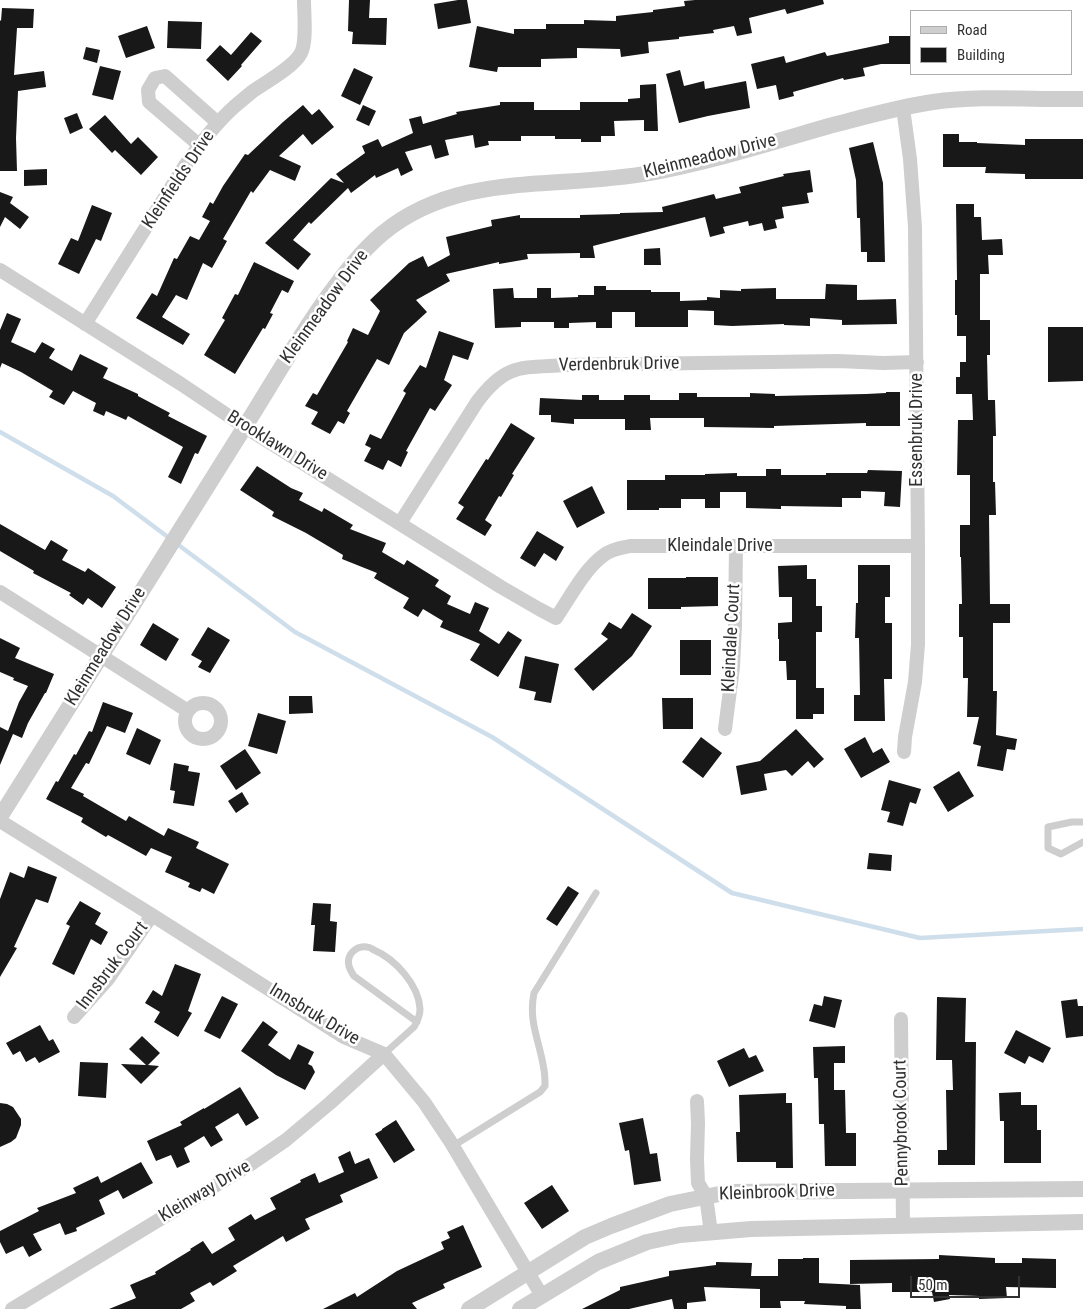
<!DOCTYPE html>
<style>
body{margin:0}
#map{position:relative;width:1083px;height:1309px;overflow:hidden;background:#fff;font-family:"Roboto Condensed",sans-serif}
canvas{display:block}
.legend{position:absolute;left:910px;top:10px;width:162px;height:65px;box-sizing:border-box;background:#fff;border:1px solid #adadad;margin:0;padding:6px 9px;list-style:none;font-size:15px;color:#313131}
.legend li{display:flex;align-items:center;gap:10px;height:25px}
.legend b{width:25px;border:1px solid #adadad}
.scale{position:absolute;left:910px;top:1276px;width:110px;height:22px;box-sizing:border-box;border:2px solid #313131;border-top:0;padding-left:6px;font-size:15px;line-height:18px;white-space:nowrap;color:#313131;-webkit-text-stroke:4px #fff;paint-order:stroke}
</style>
<div id="map">
<canvas width="1083" height="1309"></canvas>
<ul class="legend">
<li><b style="height:6px;background:#cecece"></b>Road</li>
<li><b style="height:14px;background:#181818"></b>Building</li>
</ul>
<div class="scale">50 m</div>
</div>
<script>
const ctx = document.querySelector('canvas').getContext('2d');
ctx.lineJoin = 'round';
function strokePath(path, color, width, dash) { ctx.strokeStyle = color; ctx.lineWidth = width; ctx.lineCap = dash ? 'butt' : 'round'; ctx.setLineDash(dash || []); ctx.stroke(path); }
function fillPath(path, color) { ctx.fillStyle = color; ctx.fill(path, 'evenodd'); }
function label(font, color, halo, rows, align = 'center') {
  ctx.font = font + ' "Roboto Condensed",sans-serif'; ctx.lineWidth = 5; ctx.setLineDash([]); ctx.textBaseline = 'middle'; ctx.strokeStyle = halo; ctx.fillStyle = color; for (const [text, x, y, turn = 0] of rows) {
    ctx.save(); ctx.translate(x, y); ctx.rotate((+turn || 0) * Math.PI / 180); ctx.textAlign = isNaN(turn) ? turn : align; if (halo) ctx.strokeText(text, 0, 0); ctx.fillText(text, 0, 0); ctx.restore();
  }
}
const stream = new Path2D(`
 M0,432L113,496L295,632L492,737L732,893L920,938L1083,929`);
const building = new Path2D(`
 M349,0H370L369,18H387L386,45L352,44L353,32L348,31Z
 M458,0H467L471,23L438,29L434,4Z
 M695,0H823L824,4L787,14L785,9L749,18L752,33L737,36L734,26L713,30L714,33L679,37V39L648,42L649,53L621,57L620,49L577,48V58L541,59V67H498L497,72L469,67L477,26L514,34V29H546V24H584V20L616,21V16L653,12V10L685,6L684,1Z
 M2,8L34,9L33,28H17L14,75L44,71L46,87L18,91L16,138L17,171H0V20L1,21Z
 M168,21L202,22L201,49L167,48Z
 M147,26L155,48L126,58L118,36Z
 M251,32L262,41L241,65L242,66L228,81L206,60L220,45L231,55Z
 M889,36H912V64H881L863,68L865,76L844,80L843,78L793,92L794,96L779,100L776,85L757,89L751,64L784,56L786,63L825,52L827,56L889,43Z
 M86,47L100,50L97,63L83,59Z
 M100,66L121,71L113,100L92,95Z
 M354,68L373,77L360,105L341,96Z
 M680,70L684,86L704,81L705,89L746,81L750,108L708,116L679,123L666,74Z
 M656,84L658,131H644V120L614,121L615,136H601V142H581V139H555V136H521V141H488L489,145L475,148L473,135L445,140L449,155L435,159L431,145L405,152L413,170L401,176L398,168L376,178L375,175L351,193L348,188L311,224L309,222L293,240L311,254L298,270L265,243L331,178L344,183L336,174L365,153L362,146L378,139L382,147L413,133L409,119L421,116L423,124L457,114L456,112L500,105V102H534V110H580V102H628V99L640,98V85Z
 M303,105L312,115L319,109L334,127L312,145L303,134L279,156L301,166L295,181L270,170L253,193L251,191L223,239L227,241L212,268L203,263L187,300L176,295L162,317L190,334L183,345L136,318L152,293L157,296L174,258L177,259L190,236L199,240L210,221L202,217L210,202L213,204L223,186L245,154L248,155L283,122Z
 M363,105L376,111L369,126L356,120Z
 M77,113L83,128L70,134L64,118Z
 M105,115L131,144L138,137L158,157L141,175L115,150L112,153L89,129Z
 M943,134H959V142H977V143L1025,145V139H1083V179H1025V174L985,173L986,167H943Z
 M873,142L883,183L885,262H867V252H861L860,218H857L856,180L849,148Z
 M47,169V185L24,186V170Z
 M810,170L813,192L807,193L809,203L782,207L784,218L775,220L777,228L764,231L762,223L749,226L748,221L723,227L725,233L710,237L705,217L593,246L595,258H580V253L527,254L528,259L499,264V262L446,274L450,281L416,300L427,312L404,333L389,365L377,359L347,411L350,413L344,424L338,421L330,434L311,424L318,412L305,406L313,393L317,395L348,342L347,341L353,328L368,335L380,311L370,300L409,263L423,256L428,267L450,255L446,237L492,226L491,220L520,215V218H580V215L620,214V213L663,212L662,207L714,194L716,199L741,193L739,187L784,176L783,174Z
 M0,192L13,197L10,203L29,217L20,229L5,217L0,227Z
 M956,204H974V217H981L982,240L1002,239L1003,255H988L989,274H980V320H990V355H987L988,400H995L996,436H993V482H995L996,515H989L990,604H1010V623H993V691H997L996,735L1017,739L1015,750L1007,749L1003,771L977,766L981,746L973,744L979,717H967L968,678H963V637H959V604H962L961,557H960V525H970V475H957L958,420H973L972,394H956V377H960V362H966V336H957V315H955V280H957Z
 M92,205L112,213L101,241L96,239L79,274L58,264L71,238L78,241Z
 M660,248L661,265H644V249Z
 M254,262L294,281L288,293L282,290L270,313L273,314L265,329L263,328L235,374L204,355L225,320L222,318L235,294L238,295Z
 M826,284L857,285V300L896,299L897,324L842,325V320L810,318V326L784,325V324L732,326L714,325V311L688,310V327H635V312H612V328H596V322L569,323V328H554V322H521V327L495,328L493,289L513,288L514,298H537V288H551V298L578,297V295H594V286H606V290H651V292H680V301L707,300V297L720,298V290L741,291V289L776,288V299H825Z
 M7,313L21,319L11,342L35,353L42,342L55,349L49,358L72,371L80,354L108,368L103,378L138,394V396L170,413L168,416L207,436L198,454L195,453L181,484L168,477L183,447L128,416L126,420L106,411L104,416L93,411L96,403L73,391L64,405L49,397L53,391L21,372L2,363L0,368V330Z
 M1048,327H1083V381L1048,382Z
 M439,331L474,343L468,360L453,355L444,380L452,385L435,411L430,408L406,451L408,452L401,467L388,460L383,470L364,461L371,448L365,445L370,434L381,439L406,393L403,391L420,365L426,368Z
 M886,392H900V426H866V423L774,426V428L704,427V418H650L651,430H625V419H574V424L551,422V415H539L540,398L582,400V395H599V400H624V395H650V400H679V393H697V397H750V393L775,394V396L866,394L886,393Z
 M511,423L535,438L512,474L514,475L501,497L499,496L485,520L492,525L485,536L456,519L464,507L458,503L486,459L488,460Z
 M257,466L291,488L303,493L299,500L322,512L324,508L353,525L350,529L386,543L382,552L404,565L407,560L439,580L435,586L451,596L447,604L470,614L475,602L489,608L479,631L499,644L508,631L522,640L498,677L470,660L480,644L440,627L443,621L423,609L418,617L403,608L409,598L374,578L377,573L342,559L343,555L306,533L272,516L274,512L240,490Z
 M766,469H781V475H826V473H867L868,470L902,471L900,507L884,506L885,492L861,491V498H842V507L781,506V509L746,508V492H720V508H705V499H681V508H659V510H627V480H665V475H705V474L737,473V476H766Z
 M592,486L605,513L577,528L563,501Z
 M0,524L45,550L51,540L68,550L62,560L85,572L88,568L116,587L102,608L88,598L83,605L69,595L71,593L33,573L34,571L0,551Z
 M537,531L564,547L556,561L544,553L535,567L520,558Z
 M807,565V579H816V606H822V632H816V688H824V714H813V719H796V680H787L786,661H779V639H778V623L792,622V597H779L778,566Z
 M858,565H890V597H885V623H892V679H884L885,721H854V695H860L859,638H855L856,603H858Z
 M686,577H718V606L681,607V609H648V578H686Z
 M632,613L652,626L632,656L593,691L574,669L608,639L601,634L609,622L621,629Z
 M153,623L179,639L166,661L140,645Z
 M208,627L230,640L210,673L198,667L202,661L191,655Z
 M0,638L20,648L15,658L54,674L46,693H45L28,723L22,738L13,734L0,765V727L8,731L19,702L28,686L13,680L14,678L0,672Z
 M680,640H711V675H680Z
 M525,656L559,664L551,703L534,700L536,692L519,688Z
 M289,696H312L313,713L289,714Z
 M662,698H693V729H663Z
 M103,702L133,713L125,733L107,726L89,764L86,763L71,788L84,794L83,796L126,821L129,816L164,836L168,828L199,842L196,848L229,864L214,894L202,888L200,892L188,887L190,883L165,872L172,857L151,848L146,856L108,835L106,837L81,822L83,818L46,799L56,781L58,782L74,754L76,755L89,731L92,732Z
 M258,713L286,721L277,754L248,746Z
 M137,728L161,740L150,765L126,754Z
 M796,729L824,759L814,768L808,761L792,776L786,770L764,774L767,790L741,795L736,766L760,761Z
 M701,737L722,753L703,778L682,762Z
 M865,737L873,753L882,748L890,762L861,778L844,749Z
 M245,749L261,773L236,790L220,766Z
 M174,763L189,766L188,771L200,773L194,806L173,803L175,791L170,790Z
 M959,771L974,796L948,812L933,787Z
 M889,780L921,789L916,804L910,802L903,826L887,822L890,812L881,810Z
 M242,792L249,804L236,813L228,801Z
 M869,853L892,855L891,871L867,869Z
 M28,866L57,877L48,903L36,899L14,947L17,948L0,977V899L10,872L24,878Z
 M568,886L579,893L557,926L546,919Z
 M80,901L101,913L95,924L108,932L101,945L91,939L74,975L52,964L70,926L66,924Z
 M313,903L331,904L330,921L337,922L335,952L313,951L315,925H311Z
 M175,964L201,974L188,1011L192,1013L178,1037L154,1022L160,1012L145,1003L153,990L162,996Z
 M222,996L238,1004L220,1039L204,1031Z
 M824,996L842,1000L835,1028L809,1021L814,1004L822,1006Z
 M937,997L966,998L965,1042H976L975,1165H938V1150H947L946,1090H953L952,1060H936Z
 M1077,999L1078,1006H1083V1036L1066,1038L1061,1001Z
 M263,1021L278,1032L268,1045L290,1060L298,1044L314,1052L308,1064L312,1066L315,1072L305,1090L276,1075L241,1051Z
 M40,1025L49,1041L53,1039L60,1052L39,1063L35,1057L26,1062L20,1051L13,1055L6,1043Z
 M1016,1030L1051,1048L1043,1063L1029,1056L1025,1064L1004,1053Z
 M142,1036L160,1053L148,1065L159,1066L141,1084L121,1064L146,1065L129,1049Z
 M845,1046V1063H834V1090H845L846,1133H856V1166H825L824,1124H819L818,1078H814L813,1047Z
 M744,1048L749,1058L756,1055L764,1071L729,1087L717,1061Z
 M80,1062L108,1063L106,1098L78,1096Z
 M240,1087L259,1118L246,1126L238,1113L215,1127L223,1140L211,1147L204,1136L184,1148L190,1162L177,1168L171,1155L156,1161L147,1141L182,1125L180,1122L204,1108V1109Z
 M1021,1092V1105H1037V1130H1041V1163H1004V1121H1000L999,1093Z
 M786,1093V1103H792L793,1168H776V1162H737L736,1132H740L739,1095Z
 M0,1103L7,1104L13,1107L21,1119V1125L16,1138L11,1142L0,1147Z
 M643,1118L650,1154L657,1153L661,1181L634,1185L629,1150L625,1151L619,1123Z
 M396,1120L415,1150L394,1163L375,1134L382,1130V1129Z
 M350,1151L355,1164L369,1158L378,1178L340,1195L343,1202L305,1219L310,1229L286,1242L283,1236L233,1266L237,1271L213,1286L210,1282L190,1293L195,1301L181,1309H109L136,1298L130,1285L156,1274L155,1272L191,1250L190,1249L203,1241L212,1254L235,1240L228,1228L251,1214L255,1220L276,1209L270,1198L301,1182L300,1180L315,1173L319,1183L344,1172L338,1157Z
 M141,1162L153,1183L123,1199L118,1190L99,1200L105,1214L76,1228L77,1231L65,1235L60,1223L33,1234L42,1250L29,1257L23,1246L6,1254L0,1242V1231L39,1211L37,1208L76,1193L73,1188L98,1176L101,1183Z
 M552,1185L569,1211L542,1229L524,1203Z
 M463,1225L482,1267L443,1284L445,1288L412,1303L417,1309H323L355,1293L357,1297L397,1271L444,1249L441,1242L450,1238L447,1232Z
 M939,1255L995,1258V1263H1022V1258L1056,1259V1288L1006,1287L1007,1298L979,1299V1296L949,1295L950,1299L934,1302L932,1292H892V1283L850,1284V1260L939,1259Z
 M803,1258H819V1283L860,1285L861,1309H846V1306L804,1304L805,1301H780L781,1308H760V1289L704,1287L706,1301L687,1303V1309H674L672,1299L629,1309H582L620,1290V1287L669,1276V1271L716,1265V1262L752,1263L751,1276H778V1259H803Z`);
const service = new Path2D(`
 M1083,822H1072L1048,827V848L1061,854L1083,842
 M384,1054L414,1027C417,1022 420,1015 420,1009C419,985 395,959 374,950C372,949 370,947 367,947C356,945 346,955 349,966C350,970 352,973 354,976L417,1022
 M453,1146L540,1092L545,1086C545,1080 545,1075 544,1070C540,1042 528,1022 534,993L596,893`);
const minor = new Path2D(`
 M903,108L910,159L915,227L918,546V644L915,682L905,737L904,752
 M199,145L149,102L148,90L155,78L165,76L218,123
 M0,270L181,384L245,427L501,587L539,609L556,618C569,599 585,568 604,555C612,549 621,548 630,546H918
 M85,324L184,167C199,145 215,124 235,106C241,101 247,96 253,91C266,82 294,67 301,53C307,42 304,14 304,0
 M400,523L477,402C506,363 521,368 565,365L838,361L883,363L917,362
 M0,592L188,711
 M185 721a18 18 0 1 1 36 0a18 18 0 1 1-36 0Z
 M725,729L733,667L735,625L736,546
 M0,821L152,915L344,1037L384,1054L424,1102L450,1141L542,1296
 M74,1017L108,979L152,915
 M901,1019L903,1226
 M697,1101L698,1123L697,1159L698,1183L706,1196L711,1233
 M12,1309L251,1164L286,1140L330,1103L384,1054`);
const tertiary = new Path2D(`
 M0,817C80,690 159,563 239,436C267,392 293,346 323,303C341,278 359,253 383,233C460,170 558,190 650,173C710,162 770,143 829,126C864,117 898,107 933,102C983,95 1033,100 1083,99
 M469,1309L585,1237L611,1226L670,1204L729,1192L1083,1189
 M520,1309L598,1262L647,1242L680,1235L751,1229L1083,1222`);
const streetNames = [
 ["Kleinmeadow Drive",710,157,-14],
 ["Kleinfields Drive",179,180,-56],
 ["Kleinmeadow Drive",325,307,-54],
 ["Verdenbruk Drive",619,365,-1],
 ["Essenbruk Drive",917,430,-90],
 ["Brooklawn Drive",277,446,32],
 ["Kleindale Drive",720,546],
 ["Kleindale Court",732,638,-87],
 ["Kleinmeadow Drive",106,647,-58],
 ["Innsbruk Court",113,966,-53],
 ["Innsbruk Drive",314,1015,31],
 ["Pennybrook Court",902,1123,-91],
 ["Kleinway Drive",205,1192,-31],
 ["Kleinbrook Drive",777,1193,-2]
];
strokePath(stream, '#cfdeeb', 4.5);
fillPath(building, '#181818');
strokePath(service, '#cecece', 7);
strokePath(minor, '#cecece', 14);
strokePath(tertiary, '#cecece', 16);
label('18px', '#313131', '#fff', streetNames);
</script>
